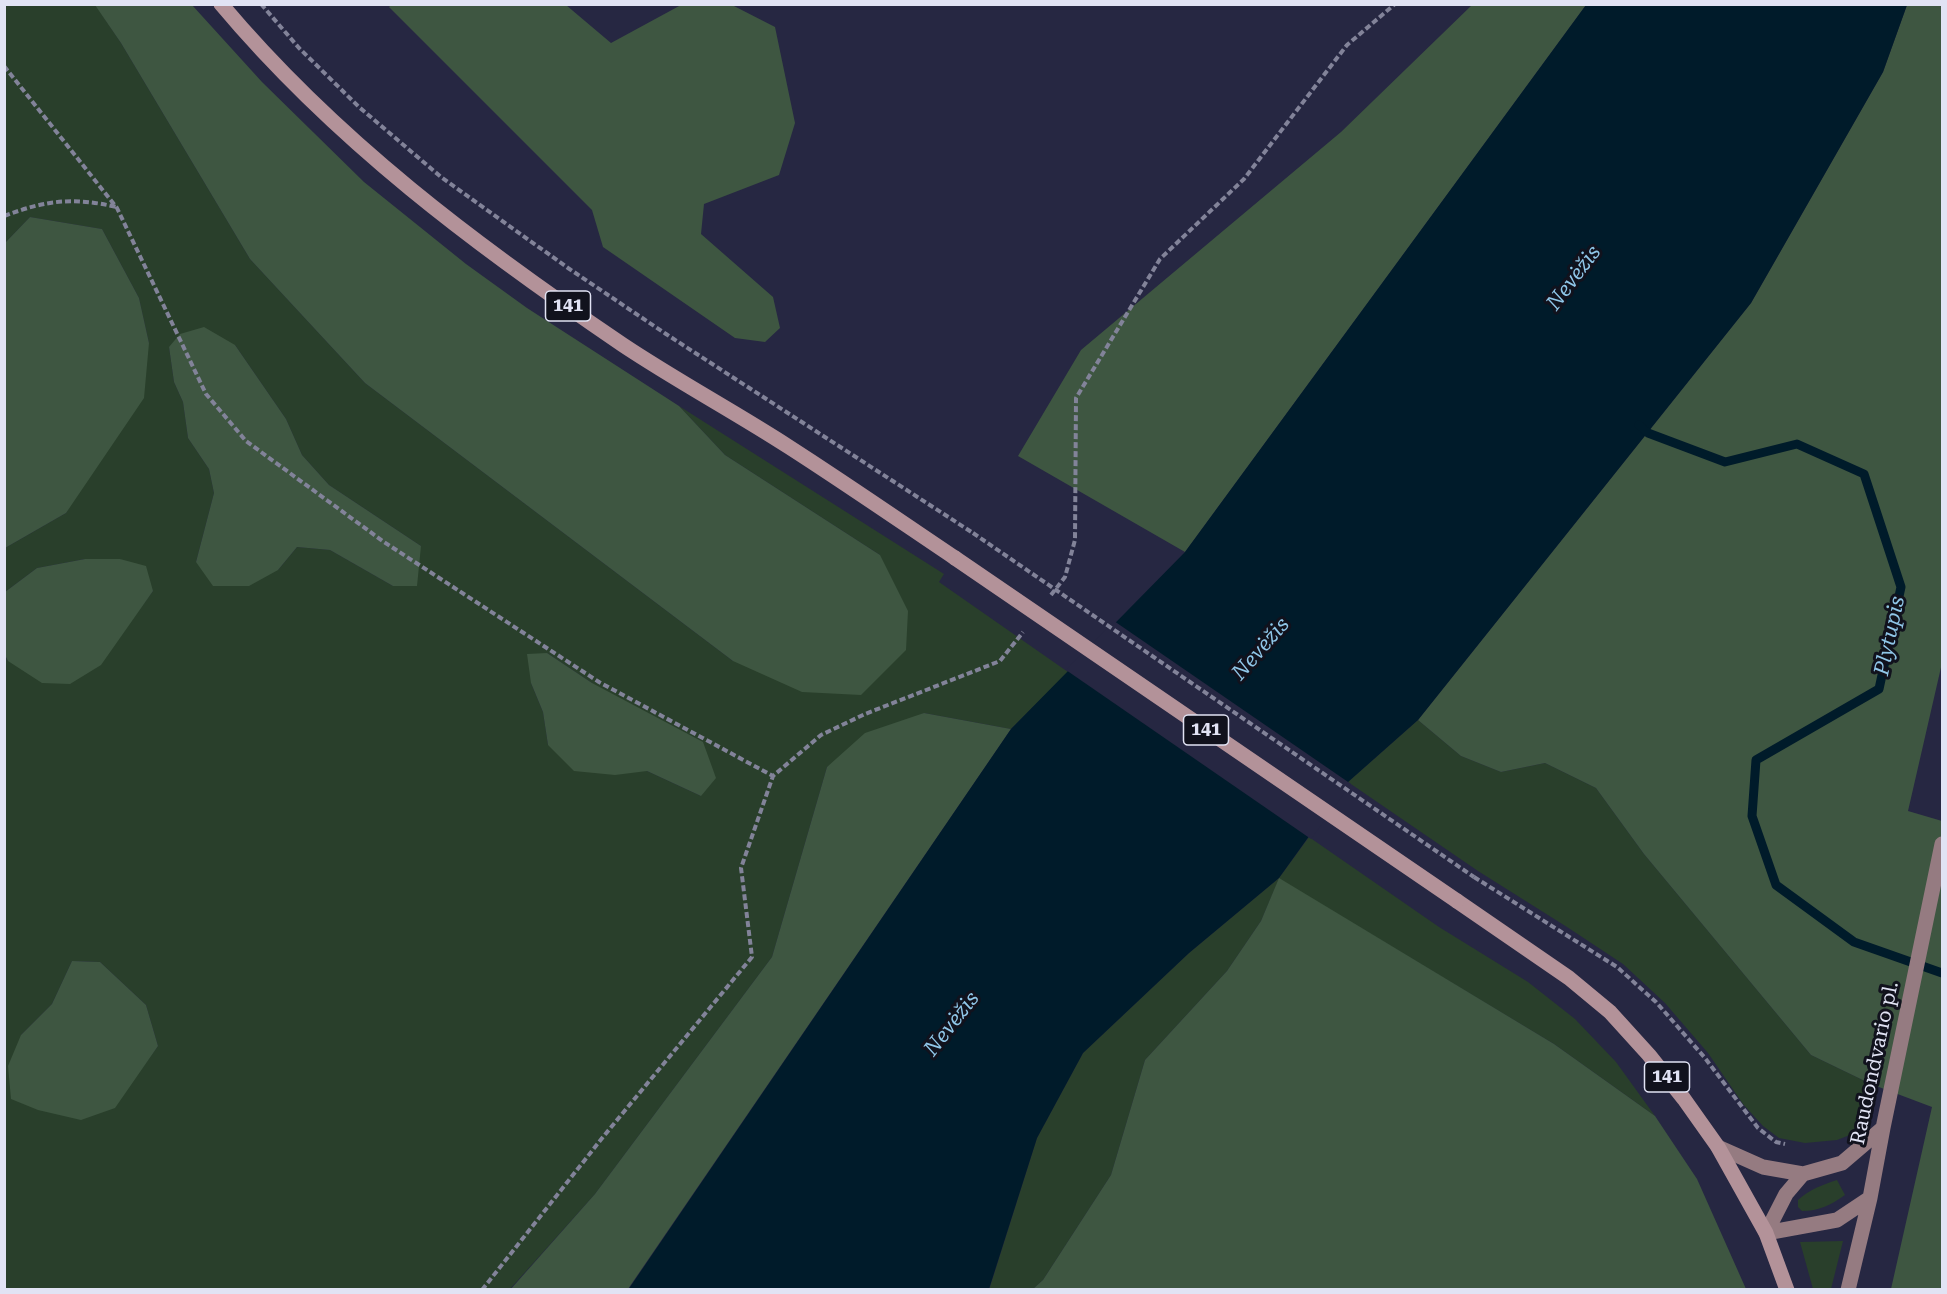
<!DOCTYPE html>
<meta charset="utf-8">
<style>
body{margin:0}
#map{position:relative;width:1947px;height:1294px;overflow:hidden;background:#262742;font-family:"Roboto Serif",serif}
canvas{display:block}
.frame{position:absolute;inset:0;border:6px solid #e1e3f4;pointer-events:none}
</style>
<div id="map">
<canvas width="1947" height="1294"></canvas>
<div class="frame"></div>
</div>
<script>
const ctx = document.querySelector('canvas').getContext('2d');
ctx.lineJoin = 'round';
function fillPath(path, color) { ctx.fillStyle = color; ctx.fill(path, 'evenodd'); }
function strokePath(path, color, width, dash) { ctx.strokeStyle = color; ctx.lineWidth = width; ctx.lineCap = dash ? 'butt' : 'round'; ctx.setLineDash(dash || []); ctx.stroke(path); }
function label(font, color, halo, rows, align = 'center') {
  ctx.font = font + ' "Roboto Serif",serif'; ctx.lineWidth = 6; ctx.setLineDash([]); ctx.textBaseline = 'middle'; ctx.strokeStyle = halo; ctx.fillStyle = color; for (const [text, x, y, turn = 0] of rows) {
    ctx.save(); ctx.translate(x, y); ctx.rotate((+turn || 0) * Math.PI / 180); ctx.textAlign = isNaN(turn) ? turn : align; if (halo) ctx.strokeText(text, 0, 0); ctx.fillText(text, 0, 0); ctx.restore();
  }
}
const green = new Path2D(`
 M95,4L121,43L250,259L365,383L733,661L880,555L725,455L679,406L944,574L939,582L1068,672L1011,729L924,713L827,767L772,957L595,1194L510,1289L5,1290L4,655L8,661L129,623L153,591L120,559H85L37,568L5,592V548L66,513L149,343L139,298L102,229L30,217L5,243V5ZM235,345L286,419L302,455L329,485L421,546L393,586L330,550L297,547L278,570L196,562L214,493L209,469L188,438L183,402L174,382L169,347ZM547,653L592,683L701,796L647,771L548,745L543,712L531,683ZM72,961L100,962L146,1005L158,1046L136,1076L21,1035L52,1004Z
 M1418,720L1461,756L1501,772L1545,763L1596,788L1644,854L1811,1055L1871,1084V1112L1855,1133L1837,1140L1805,1143L1779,1138L1763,1126L1743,1104L1708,1053L1665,1003L1623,964L1567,927L1478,871L1348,782Z
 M1309,837L1439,927L1528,982L1575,1019L1616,1062L1655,1116L1554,1044L1279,879L1261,921L1227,971L1145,1060L1111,1175L1043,1280L1033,1289L989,1290L1037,1138L1083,1053L1189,953L1279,878Z
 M1837,1180L1845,1195C1831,1205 1819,1211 1802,1211L1798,1207V1200C1810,1189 1822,1185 1837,1180Z
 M1843,1241L1831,1289H1813L1800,1242Z`);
const forest = new Path2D(`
 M392,4L566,5L611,43L681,5H732L775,27L795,123L779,175L704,204L701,234L773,297L780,328L765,342L735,338L603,247L592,210L389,7Z
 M95,5H192L262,82L364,182L466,264L527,308L679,406L725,455L880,555L908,611L906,650L861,695L802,692L733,661L365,383L250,259L121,43Z
 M1472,5H1586L1185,552L1018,456L1081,350L1341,132Z
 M1907,5H1942V663L1908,811L1942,821V1289H1891L1932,1107L1871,1084L1811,1055L1644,854L1596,788L1545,763L1501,772L1461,756L1418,720L1751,303L1883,72Z
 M30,217L102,229L139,298L149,343L144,398L66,513L5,548V243Z
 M204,327L235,345L286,419L302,455L329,485L421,546L417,586H393L330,550L297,547L278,570L249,586H213L196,562L214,493L209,469L188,438L183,402L174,382L169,347L180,334Z
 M85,559H120L146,566L153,591L101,665L70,684L42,683L8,661L5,655V592L37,568Z
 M547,653L592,683L703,742L716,778L701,796L647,771L615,775L574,771L548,745L543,712L531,683L527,654Z
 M924,713L1011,729L628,1289L510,1290L595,1194L772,957L827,767L865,733Z
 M1279,878L1554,1044L1655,1116L1697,1179L1746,1289H1033L1043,1280L1111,1175L1145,1060L1227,971L1261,921Z
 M72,961L100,962L146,1005L158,1046L115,1108L81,1120L38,1110L11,1099L8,1066L21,1035L52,1004Z`);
const water = new Path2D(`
 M1586,5H1907L1883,72L1751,303L1418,720L1348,782L1279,878L1189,953L1083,1053L1037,1138L989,1289L628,1290L1011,729L1185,552Z`);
const pier = new Path2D(`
 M1114,621L1351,784L1311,839L1066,670Z`);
const stream = new Path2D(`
 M1639,425L1648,433L1725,462L1797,444L1864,474L1901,587L1879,689L1756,760L1752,816L1776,885L1854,942L1942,973`);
const path = new Path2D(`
 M261,4L299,48L359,107L441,177L568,268L666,334L973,533
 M4,66L117,208L206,394L246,441L384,542L599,682L773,776
 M4,216C47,200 72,197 117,207
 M1051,595L1065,577L1075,540L1076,398L1160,259L1244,179L1347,45L1395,4
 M1474,877L1617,967L1656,1002L1705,1058L1758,1128L1776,1142L1785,1144
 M482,1290L603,1137L752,957L741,868L773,776L821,735L865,714L1000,661L1023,632`);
const secondary = new Path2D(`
 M1718,1147L1763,1167L1803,1174L1842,1163L1883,1128
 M1766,1233L1837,1220L1870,1198
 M1766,1233L1786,1194L1803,1174
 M1848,1290L1870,1198L1883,1128L1942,844`);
const primary = new Path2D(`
 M221,4C336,141 477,246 623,345C677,381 735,412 789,447C845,483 900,521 955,558
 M1457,901L1569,978L1610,1012L1649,1055L1684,1099L1718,1147L1766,1233L1787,1290`);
const pathBridge = new Path2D(`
 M973,533L1474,877`);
const primaryBridge = new Path2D(`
 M955,558L1457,901`);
const shields = [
 [568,306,45],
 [1206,730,45],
 [1667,1077,45]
];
const shieldNames = [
 ["141",568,306],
 ["141",1206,730],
 ["141",1667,1077]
];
const streetNames = [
 ["Raudondvario pl.",1875,1063,-78]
];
const waterNames = [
 ["Nevėžis",1574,278,-53],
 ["Plytupis",1890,636,-78],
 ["Nevėžis",1261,649,-49],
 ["Nevėžis",952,1024,-52]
];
fillPath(green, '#293f2b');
fillPath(forest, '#3e5641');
fillPath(water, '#001b2a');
fillPath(pier, '#262742');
strokePath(stream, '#001b2a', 9);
strokePath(path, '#828399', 4, [6, 3]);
strokePath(secondary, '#957b81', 15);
strokePath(primary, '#b39299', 15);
strokePath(pathBridge, '#828399', 4, [6, 3]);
strokePath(primaryBridge, '#b39299', 15);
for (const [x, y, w] of shields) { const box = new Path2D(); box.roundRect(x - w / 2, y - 15, w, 30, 4.5); ctx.fillStyle = '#11121d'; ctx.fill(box); strokePath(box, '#e1e3f4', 1.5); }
label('bold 18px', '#e1e3f4', null, shieldNames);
label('20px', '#e1e3f4', '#11121d', streetNames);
label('italic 21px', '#90c7e9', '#11121d', waterNames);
</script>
